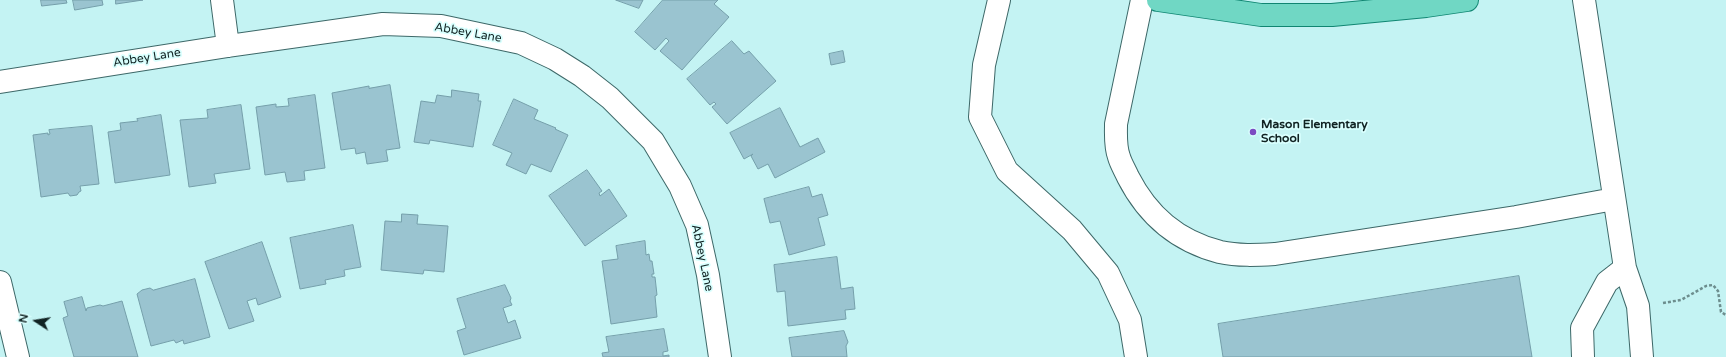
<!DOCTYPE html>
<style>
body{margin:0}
#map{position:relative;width:1726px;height:357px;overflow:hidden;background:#c4f3f3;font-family:"Varela Round",sans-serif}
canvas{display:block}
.north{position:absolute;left:16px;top:301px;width:40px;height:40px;-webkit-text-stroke:3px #d9fffe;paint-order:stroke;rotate:282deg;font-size:11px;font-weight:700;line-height:16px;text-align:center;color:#112323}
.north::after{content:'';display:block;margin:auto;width:14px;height:18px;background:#112323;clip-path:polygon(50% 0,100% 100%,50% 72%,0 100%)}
</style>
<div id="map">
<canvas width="1726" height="357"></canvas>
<div class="north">N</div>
</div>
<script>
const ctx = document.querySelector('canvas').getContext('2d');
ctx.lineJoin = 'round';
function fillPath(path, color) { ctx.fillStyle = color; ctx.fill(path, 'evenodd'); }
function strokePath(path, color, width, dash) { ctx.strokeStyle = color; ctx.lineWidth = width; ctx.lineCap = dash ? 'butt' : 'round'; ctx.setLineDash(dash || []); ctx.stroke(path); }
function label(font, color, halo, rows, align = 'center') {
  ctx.font = font + ' "Varela Round",sans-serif'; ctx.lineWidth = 3.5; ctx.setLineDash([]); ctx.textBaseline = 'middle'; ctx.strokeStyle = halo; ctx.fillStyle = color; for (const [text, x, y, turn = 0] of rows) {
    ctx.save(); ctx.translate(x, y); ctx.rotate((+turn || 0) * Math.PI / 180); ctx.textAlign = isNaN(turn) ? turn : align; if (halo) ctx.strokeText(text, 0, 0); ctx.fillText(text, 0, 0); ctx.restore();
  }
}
const building = new Path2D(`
 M41,0H66L67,3L42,6Z
 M73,0H102L103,5L75,10Z
 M116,0H143L116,4Z
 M616,0H643L639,8Z
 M663,0H718L714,4L729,17L682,70L660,51L669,41L666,38L655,50L635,32Z
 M732,41L744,54L749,51L776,81L727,124L712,107L716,104L714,102L710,105L687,79Z
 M843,51L845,62L831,65L829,54Z
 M390,85L400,148L386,150L388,161L367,164L365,152L356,154L355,148L341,150L332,93L369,86V88Z
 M452,90L479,94L478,101H481L473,147L430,140L429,144L414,142L421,101L435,103L437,95L451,97Z
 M315,95L325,168L304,171L305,180L287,182L285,172L265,175L256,107L276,104V107L289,106L288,99Z
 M514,99L538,110L534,119L556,128L555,129L568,135L551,172L531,164L526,174L506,165L512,153L493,145Z
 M241,105L250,169L214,174L216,183L189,187L180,120L208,118L207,110Z
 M780,108L800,147L818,138L825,152L775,178L768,164L758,169L751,156L753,154L744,159L730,133Z
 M161,115L170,175L115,183L108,132L121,130L120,123L138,121L137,119Z
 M92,126L99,184L80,186L81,191L79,192L77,195L70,196L68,193L41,197L33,135L48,133V135L50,134L49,130Z
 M587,170L602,191L599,193L600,196L609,189L627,216L585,246L549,196Z
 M809,187L812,197L822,194L828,215L818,218L825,245L789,255L780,221L770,223L764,199Z
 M402,214L418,215L417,224L448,226L444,272L424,270L423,274L381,270L385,221L401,222Z
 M353,225L361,267L344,270L345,276L325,280L326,284L300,289L290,238Z
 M645,241L646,255L649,254L650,261H652L654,274H652V277H655L657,295L655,296L657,317L611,324L602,261L618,259L616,246Z
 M262,242L281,297L258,305L256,298L247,301L254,321L229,329L205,262Z
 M837,257L841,289L853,287L855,309L845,310L846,319L788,326L785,291L777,292L774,265Z
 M1519,276L1532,357H1223L1218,324Z
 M195,279L210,337L184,344L183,340L176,343L174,340L151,346L137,294L142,290L150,288L153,290Z
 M505,285L511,298L510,301L512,305L503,308L508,323L515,320L521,338L464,355L457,331L466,328L457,299Z
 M82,297L86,311L87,308L100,305L103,306L122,301L138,357H74L63,318L68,316L64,302Z
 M664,329L668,351L663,352V356L669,355V357H603L602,353L609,352L606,337Z
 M844,331L848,342L846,346L847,357H792L789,338Z`);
const path = new Path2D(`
 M1663,303L1681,300L1706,286L1713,285L1718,291L1721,312L1726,315`);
const minor = new Path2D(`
 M222,0L228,46
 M999,0L984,65L980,117L1007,171L1072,230L1108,273L1130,320L1136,357
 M1142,0L1116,124C1116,135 1115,146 1119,157C1121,164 1125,170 1128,177C1148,216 1177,241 1220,252C1238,256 1257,255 1275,254L1516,217L1614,199
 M1584,0L1625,268L1638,306L1642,357
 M0,82L228,46L383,24L441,26L521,43L555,59L582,76L610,98L653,141L680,186L697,225L708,275L720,357
 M0,282L18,357
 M1583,357L1582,328L1607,282L1625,268`);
const major = new Path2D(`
 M1158,0L1261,15H1332L1426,6L1467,0`);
const markers = [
 [1253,132,4,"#7b4ac2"]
];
const streetNames = [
 ["Abbey Lane",468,33,10],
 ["Abbey Lane",147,58,-9],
 ["Abbey Lane",702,258,78]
];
const poiNames = [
 ["Mason Elementary",1261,125],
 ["School",1261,139]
];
fillPath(building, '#9ac4d0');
strokePath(building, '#759faa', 1);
strokePath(minor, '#3d6868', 24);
strokePath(major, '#108672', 24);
strokePath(path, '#6d8e8e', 2.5, [3, 2]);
strokePath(minor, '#fff', 22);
strokePath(major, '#70d7c4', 22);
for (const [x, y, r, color] of markers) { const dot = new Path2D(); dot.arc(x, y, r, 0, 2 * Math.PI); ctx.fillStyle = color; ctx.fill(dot); strokePath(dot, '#d9fffe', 1.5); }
label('12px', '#112323', '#d9fffe', streetNames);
label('bold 12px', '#112323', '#d9fffe', poiNames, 'left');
</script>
